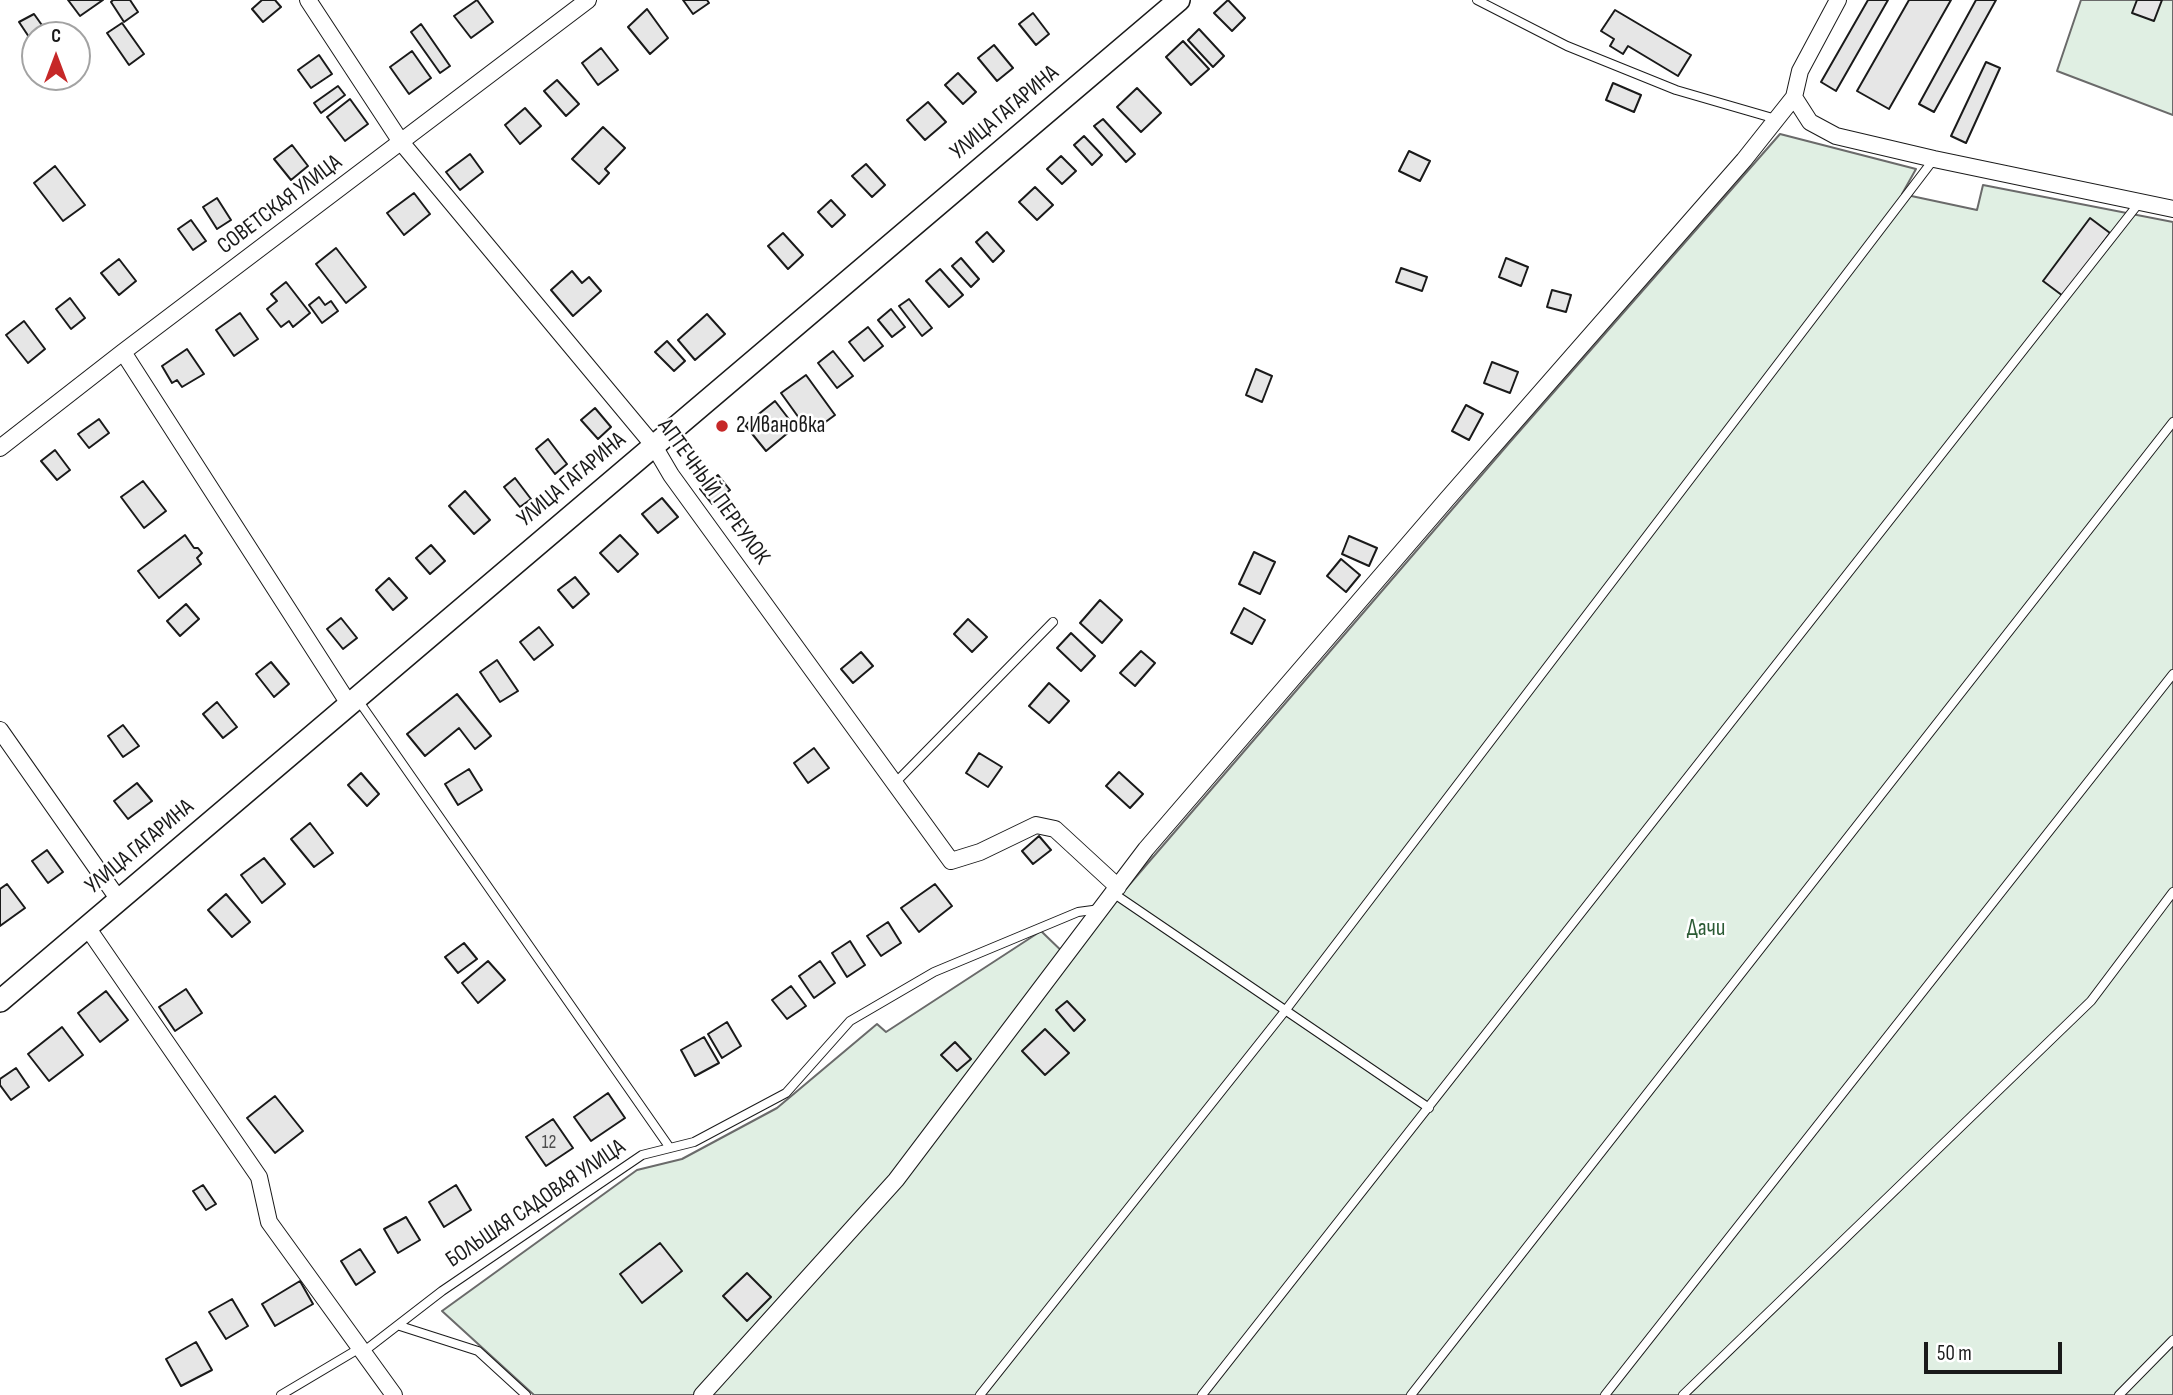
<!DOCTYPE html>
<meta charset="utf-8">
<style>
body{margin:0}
#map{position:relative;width:2173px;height:1395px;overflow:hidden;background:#fff;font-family:"Sofia Sans Condensed",sans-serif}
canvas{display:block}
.north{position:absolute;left:21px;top:21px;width:70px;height:70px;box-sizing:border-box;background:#fff;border:2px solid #a3a3a3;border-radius:50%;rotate:0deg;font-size:19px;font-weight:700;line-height:28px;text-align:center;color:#1a1a1a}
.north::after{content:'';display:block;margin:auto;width:24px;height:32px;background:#c62828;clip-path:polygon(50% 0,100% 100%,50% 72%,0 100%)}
.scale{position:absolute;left:1924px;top:1342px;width:138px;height:32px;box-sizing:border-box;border:4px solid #1a1a1a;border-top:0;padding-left:9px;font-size:21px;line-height:24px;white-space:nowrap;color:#1a1a1a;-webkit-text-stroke:5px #fff;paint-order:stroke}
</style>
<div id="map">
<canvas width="2173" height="1395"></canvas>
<div class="north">С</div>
<div class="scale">50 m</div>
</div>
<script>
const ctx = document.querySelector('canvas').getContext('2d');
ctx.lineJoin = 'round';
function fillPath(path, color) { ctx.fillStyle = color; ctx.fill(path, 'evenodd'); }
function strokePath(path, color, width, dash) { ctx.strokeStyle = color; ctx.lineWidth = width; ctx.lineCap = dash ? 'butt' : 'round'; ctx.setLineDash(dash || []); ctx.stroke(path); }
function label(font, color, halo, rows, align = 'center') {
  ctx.font = font + ' "Sofia Sans Condensed",sans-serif'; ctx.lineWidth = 5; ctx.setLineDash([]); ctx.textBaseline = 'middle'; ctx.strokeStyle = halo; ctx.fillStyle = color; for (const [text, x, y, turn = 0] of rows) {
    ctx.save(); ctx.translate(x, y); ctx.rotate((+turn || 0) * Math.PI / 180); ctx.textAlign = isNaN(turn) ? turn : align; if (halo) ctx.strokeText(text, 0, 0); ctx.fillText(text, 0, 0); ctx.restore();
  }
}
const green = new Path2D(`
 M2081,0H2173V115L2057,71Z
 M1780,134L1916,169L1902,194L1977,210L1983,185L2173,222V1395H534L442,1311L637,1170L682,1159L777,1108L877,1024L886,1032L1041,931L1071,960L1123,892L1510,442Z`);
const building = new Path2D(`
 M68,0H103L80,16Z
 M113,0H130L138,12L124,22L111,2Z
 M262,0H275L281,7L263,22L252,9Z
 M477,0L493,22L471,38L454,16Z
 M683,0H707L709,3L693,14Z
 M1228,0L1245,18L1232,31L1214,13Z
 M1868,0H1888L1836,91L1821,82Z
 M1909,0H1951L1889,109L1857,91Z
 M1976,0H1996L1934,112L1919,104Z
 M2137,0H2162L2154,21L2132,13Z
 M647,9L668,38L650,54L628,27Z
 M1615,10L1691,55L1678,76L1628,46L1623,54L1610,46L1614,39L1601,31Z
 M1033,13L1049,34L1036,45L1019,24Z
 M34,14L49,35H35V46L19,22Z
 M122,23L144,54L129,65L107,33Z
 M421,24L450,66L440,73L411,32Z
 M1199,29L1224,56L1213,67L1188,40Z
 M1183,41L1209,69L1191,85L1166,57Z
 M994,45L1013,68L997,81L978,58Z
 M601,48L618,70L598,85L582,63Z
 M412,51L431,78L409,94L390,67Z
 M319,55L332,74L311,88L298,70Z
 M1986,62L2000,68L1966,143L1951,136Z
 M958,73L976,92L963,104L945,85Z
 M557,80L579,104L566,116L544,91Z
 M1613,83L1641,95L1634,112L1606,100Z
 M338,86L345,95L321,113L314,103Z
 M1137,88L1161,113L1141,132L1117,107Z
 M350,99L368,124L345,141L327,117Z
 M928,102L946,122L925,140L907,120Z
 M525,108L541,126L520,144L505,125Z
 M1103,119L1135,154L1126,162L1094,126Z
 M603,127L625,148L605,169L609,173L599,184L572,159Z
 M1084,136L1102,155L1092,165L1074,145Z
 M292,145L308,166L291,180L274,159Z
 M1409,151L1430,161L1420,181L1399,171Z
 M470,154L483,172L460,190L446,172Z
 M1061,156L1076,171L1062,184L1047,169Z
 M866,164L885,185L872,197L852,176Z
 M55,166L85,205L63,221L34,183Z
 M1035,187L1053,205L1037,220L1019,202Z
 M414,193L430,214L404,235L387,213Z
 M217,198L231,220L217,229L203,207Z
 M831,200L845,215L832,227L818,212Z
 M2090,218L2110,233L2063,296L2043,281Z
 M191,220L206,241L193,250L178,229Z
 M987,232L1004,251L993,262L976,242Z
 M783,233L803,255L788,269L768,246Z
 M336,248L366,287L346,303L316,264Z
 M961,258L979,279L971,287L952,266Z
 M1506,258L1528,267L1521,286L1499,277Z
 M119,259L136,281L119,295L101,273Z
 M1401,268L1427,277L1422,291L1396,282Z
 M940,269L963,295L949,307L926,281Z
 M572,271L582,283L589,277L601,291L573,316L551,290Z
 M286,282L310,313L293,327L289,321L281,327L267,309L277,301L271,294Z
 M1552,290L1571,295L1566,312L1547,307Z
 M319,297L325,305L331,301L338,311L322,323L309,305Z
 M70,298L85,318L71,329L56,309Z
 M909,299L932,328L922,336L899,306Z
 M891,309L905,327L892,337L878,320Z
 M240,313L258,339L234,356L216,330Z
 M707,314L725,334L695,360L678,340Z
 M24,321L45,349L28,363L6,335Z
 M868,327L883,346L864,361L849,342Z
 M667,341L685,361L674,371L655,352Z
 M187,349L204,374L182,387L177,380L172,383L162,366Z
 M833,351L853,376L837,388L818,363Z
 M1492,362L1518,372L1510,393L1484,383Z
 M1256,369L1272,376L1262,402L1246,395Z
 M806,375L835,415L816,429L805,414L799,418L781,393Z
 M775,401L795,427L766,451L745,425Z
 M1466,405L1483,414L1469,440L1452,431Z
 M595,408L611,427L598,439L581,420Z
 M99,419L109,433L89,448L78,434Z
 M548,439L567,464L555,474L536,449Z
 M55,450L70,470L57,480L41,461Z
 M718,475L730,490L712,504L700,489Z
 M515,478L531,499L520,507L504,487Z
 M143,481L166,511L144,528L121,497Z
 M465,491L490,520L474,534L449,506Z
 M662,498L678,517L658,533L642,514Z
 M185,535L194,548H198L202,553L197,558L201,564L159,598L138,571Z
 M620,535L638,554L618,572L600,553Z
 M1349,536L1377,548L1369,566L1342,554Z
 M431,545L445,561L430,574L416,558Z
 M1254,552L1275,562L1260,594L1239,584Z
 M1341,559L1360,575L1346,592L1327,576Z
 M575,577L589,594L573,608L558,590Z
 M389,578L407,598L393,610L376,590Z
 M1100,600L1122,620L1102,643L1080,623Z
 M186,604L199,619L180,636L167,621Z
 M1244,608L1265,620L1252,644L1231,633Z
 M341,618L357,638L343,649L327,629Z
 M968,619L987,637L972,652L954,634Z
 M539,627L553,645L534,660L520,642Z
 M1071,633L1095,656L1081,671L1057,648Z
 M1141,651L1155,663L1135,686L1120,673Z
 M861,652L873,666L853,683L841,669Z
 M497,660L518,691L500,702L480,672Z
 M271,662L289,684L274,697L256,674Z
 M1049,683L1069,701L1049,723L1029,706Z
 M457,694L491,736L475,749L459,728L425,756L407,734Z
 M217,702L237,727L223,738L203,714Z
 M123,725L139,746L123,757L108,736Z
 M814,748L829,768L808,783L794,763Z
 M979,753L1002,767L988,787L966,773Z
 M469,769L482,790L458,805L445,784Z
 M1119,772L1143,794L1130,808L1106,786Z
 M361,773L379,794L367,806L348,785Z
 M137,783L152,801L128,819L114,801Z
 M310,823L333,853L314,867L291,839Z
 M1039,836L1051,850L1033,864L1022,851Z
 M47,850L63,872L48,883L32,861Z
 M264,858L285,884L262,903L241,875Z
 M7,884L25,908L0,926V889Z
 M935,884L952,906L919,932L901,908Z
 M226,894L250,922L232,937L208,910Z
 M888,922L901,943L881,956L867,936Z
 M850,941L865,965L847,977L832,953Z
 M464,943L477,959L458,973L445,957Z
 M488,961L505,980L478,1003L462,983Z
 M820,961L835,983L814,998L799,976Z
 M791,986L806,1006L787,1019L772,1000Z
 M186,989L202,1013L175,1031L159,1007Z
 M106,991L128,1020L100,1042L78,1013Z
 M1067,1001L1085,1020L1074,1031L1056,1010Z
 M727,1022L741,1046L722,1058L708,1034Z
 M62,1027L83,1055L49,1081L28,1054Z
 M1045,1029L1069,1053L1045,1075L1022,1051Z
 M704,1037L719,1063L695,1076L681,1050Z
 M955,1042L971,1059L957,1071L941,1055Z
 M16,1068L29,1087L11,1100L0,1085V1079Z
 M608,1093L625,1118L591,1141L574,1117Z
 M275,1096L303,1131L275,1153L247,1118Z
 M553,1119L573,1148L546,1166L526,1137Z
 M203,1185L216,1204L206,1210L193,1191Z
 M456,1185L471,1210L444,1227L429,1202Z
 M406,1217L420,1240L398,1253L384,1229Z
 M660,1243L682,1271L642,1303L620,1274Z
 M360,1249L375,1272L356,1285L341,1261Z
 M747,1273L771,1297L747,1321L723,1296Z
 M300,1281L313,1304L275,1326L262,1304Z
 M232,1299L248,1326L226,1339L209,1312Z
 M196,1342L212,1370L181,1386L166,1359Z`);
const service = new Path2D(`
 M1477,0L1567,46L1676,90L1776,119
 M358,700L670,1148
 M896,782L1053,622
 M1113,893L1429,1108
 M400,1326L478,1351L526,1395
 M363,1352L442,1291L642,1155L694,1142L786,1093L850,1021L934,972L1078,912L1100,909
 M281,1395L360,1348
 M980,1395L1285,1011L1934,159
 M1202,1395L2139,203
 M1411,1395L2173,422
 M1605,1395L2173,674
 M1683,1395L2091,1001L2173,892
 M2119,1395L2173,1340`);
const minor = new Path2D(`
 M308,0L401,142L654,446L671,475L951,861L980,852L1036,825L1055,829L1118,887
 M1838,0L1800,71L1794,97L1810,122L1836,136L1934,159L2173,209
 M123,352L349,704
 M0,448L123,352L588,0
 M0,730L119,900
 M87,927L259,1177L269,1222L394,1395
 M702,1395L896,1180L1146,849L1448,498L1744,160L1794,97`);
const tertiary = new Path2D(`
 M0,1001L1179,0`);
const markers = [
 [722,426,7,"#c62828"]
];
const numberNames = [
 ["12",549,1143]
];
const streetNames = [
 ["УЛИЦА ГАГАРИНА",1005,113,-40],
 ["СОВЕТСКАЯ УЛИЦА",280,205,-37],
 ["УЛИЦА ГАГАРИНА",572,480,-40],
 ["АПТЕЧНЫЙ ПЕРЕУЛОК",713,492,54],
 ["УЛИЦА ГАГАРИНА",140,847,-40],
 ["БОЛЬШАЯ САДОВАЯ УЛИЦА",536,1204,-34]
];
const poiNames = [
 ["2 Ивановка",736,426]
];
const parkNames = [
 ["Дачи",1706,929]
];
fillPath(green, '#e0efe3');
strokePath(green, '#6a6a6a', 2);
fillPath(building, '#e6e6e6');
strokePath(building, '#1a1a1a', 2);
strokePath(service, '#1a1a1a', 10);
strokePath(minor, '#1a1a1a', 18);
strokePath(tertiary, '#1a1a1a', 24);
strokePath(service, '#fff', 8);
strokePath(minor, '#fff', 16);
strokePath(tertiary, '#fff', 21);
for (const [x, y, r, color] of markers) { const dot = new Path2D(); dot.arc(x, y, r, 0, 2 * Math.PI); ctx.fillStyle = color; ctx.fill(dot); strokePath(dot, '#fff', 2.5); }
label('19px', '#4d4d4d', null, numberNames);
label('23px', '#1a1a1a', '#fff', streetNames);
label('23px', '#1a1a1a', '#fff', poiNames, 'left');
label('23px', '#2b5a34', '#fff', parkNames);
</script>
